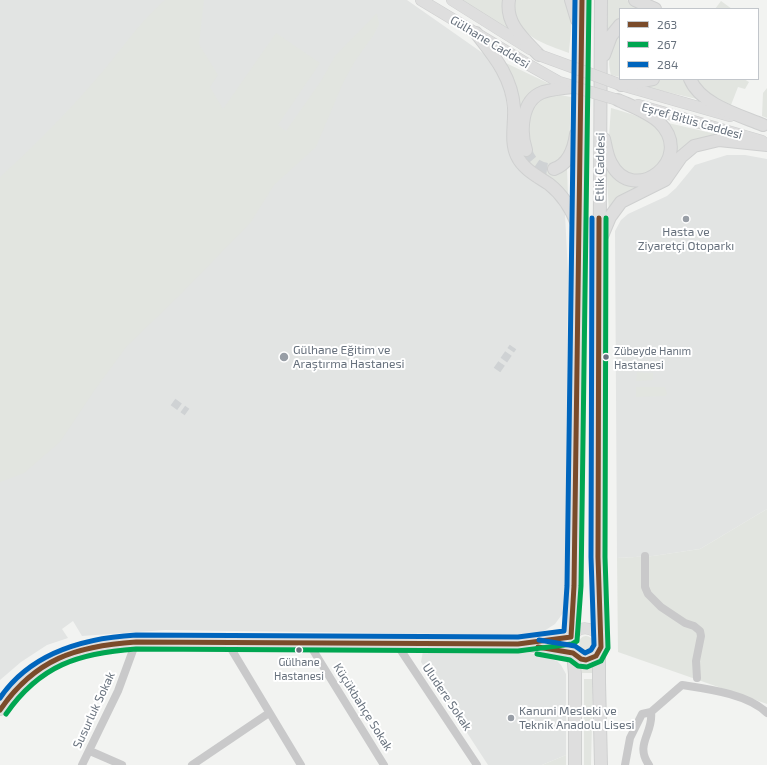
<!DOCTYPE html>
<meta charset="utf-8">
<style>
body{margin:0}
#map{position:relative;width:767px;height:765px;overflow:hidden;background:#f2f3f1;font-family:"Exo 2",sans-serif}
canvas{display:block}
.legend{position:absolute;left:619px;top:8px;width:140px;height:72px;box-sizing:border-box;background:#fff;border:1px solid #c2c6cb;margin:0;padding:5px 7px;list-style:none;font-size:12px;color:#67717d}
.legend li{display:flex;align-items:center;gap:8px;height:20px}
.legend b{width:20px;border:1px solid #c2c6cb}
</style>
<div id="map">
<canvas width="767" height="765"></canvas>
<ul class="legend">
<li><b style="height:5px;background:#7a4b2a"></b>263</li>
<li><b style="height:5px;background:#00a651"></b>267</li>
<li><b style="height:5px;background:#0065bd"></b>284</li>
</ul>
</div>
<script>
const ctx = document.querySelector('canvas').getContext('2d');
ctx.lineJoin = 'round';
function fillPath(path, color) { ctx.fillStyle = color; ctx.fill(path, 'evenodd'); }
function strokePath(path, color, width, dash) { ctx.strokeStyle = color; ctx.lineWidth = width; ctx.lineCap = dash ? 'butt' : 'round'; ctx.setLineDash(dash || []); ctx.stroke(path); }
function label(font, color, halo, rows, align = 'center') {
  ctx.font = font + ' "Exo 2",sans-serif'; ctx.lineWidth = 4; ctx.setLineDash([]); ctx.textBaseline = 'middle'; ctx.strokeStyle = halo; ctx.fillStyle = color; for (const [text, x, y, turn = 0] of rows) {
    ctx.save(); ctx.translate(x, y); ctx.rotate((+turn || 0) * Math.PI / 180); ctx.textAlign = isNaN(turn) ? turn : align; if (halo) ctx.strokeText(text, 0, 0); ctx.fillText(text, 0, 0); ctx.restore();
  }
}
const built = new Path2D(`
 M0,0H407L484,54L494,65L502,80L506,99L510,140L536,182L556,198L565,214L568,273L565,592L563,613L555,624L544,631L526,635L165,630L82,636L73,621L62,629L68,638L47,645L21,662L0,680Z
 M727,155H745L767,159V509L700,549L653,556L617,558L615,231L621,220L628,214L667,196L676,188L695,165Z
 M423,651L530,653L557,661L561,665L566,674V755L542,765H488L421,662Z`);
const green = new Path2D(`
 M165,0H204L199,44L218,75L210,87L223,109L276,33L320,63L278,125L286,131L321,81L335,56L377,13L379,24L373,36L355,61L343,83L316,147L274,185L251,222L180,295L127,346L94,391L60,442L24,473L0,482V177C34,146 67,113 97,78C120,52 138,23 165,0Z
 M458,0H505V18L509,31Z
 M516,0H566C575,16 570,36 569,53C543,43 526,40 513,13Z
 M605,0H627L645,9H620V22L604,40Z
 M721,1L732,9H715Z
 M620,29V77L611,75C606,56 612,45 620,29Z
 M506,63L554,86L536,93L525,126L538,99L555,94L571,97L569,149L561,170L567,168L568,196L525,161L519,148L514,82Z
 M658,79H687L701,100L641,86Z
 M697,79H744L749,82L745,89L738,87L731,105C717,99 705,93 697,79Z
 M767,88V118L762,116L763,93Z
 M611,108C632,114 673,124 665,154C664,160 656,167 653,172L633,176L617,166L609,136Z
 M664,122L720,135C695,137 687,144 673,164C669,170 665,176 659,180C637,194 627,186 609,212L606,163C632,210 698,168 664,122Z
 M637,372L653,373V379L652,380L636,381Z
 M636,387H665L667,394L665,396L636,397Z
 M767,509V704L618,652L617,558L653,556L700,549Z
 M579 643a7 7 0 1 1 14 0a7 7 0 1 1-14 0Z
 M582,663H592L593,673H582Z
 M584,679H593L591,765H584Z
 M566,755V765H542Z`);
const streetTunnel = new Path2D(`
 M497,370L513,347
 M173,402L187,412`);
const primaryTunnel = new Path2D(`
 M526,150C530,164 541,170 554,169`);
const street = new Path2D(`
 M645,556V587L648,594L661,607L685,623L694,626L700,631L701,636L696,661L697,678
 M227,642L301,765
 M308,642L384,765
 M396,643L477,765
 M651,712L682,685C708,689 748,694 767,713
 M90,751L122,765
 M82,765L118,691L136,642
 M192,765L269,713
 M625,765L630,738L642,714L651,712C654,733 634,744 649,765`);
const secondary = new Path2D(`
 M421,0L529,65L559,82L573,86
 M452,0L530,49
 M621,85L730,116
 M638,105L762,141
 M528,646L573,653L581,659L586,660L591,659L599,652
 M0,710C24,669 68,649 114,643L518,644L571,637C579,625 592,626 600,637`);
const primary = new Path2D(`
 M509,0C505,24 524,39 539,55
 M571,0L577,20
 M635,0L655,9
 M476,33C494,56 512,77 514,108C515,123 510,142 517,156C523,169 537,176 549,184C563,195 572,210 578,226
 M604,55L611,36L620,25
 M690,79C701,105 739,115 763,125
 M621,85L653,79
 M604,139C606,147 607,156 611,163C633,207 697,159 659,122C648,112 631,106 618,100
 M526,150C520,132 521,100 543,92C553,89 564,88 574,87
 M554,169C569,164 574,148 576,134
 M602,236L610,217L621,202L665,180L681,157L694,146L719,140L767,145
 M575,765V674L573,653L570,645L574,586L582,0
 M601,765L599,682V652L601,642L598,557L601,0`);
const secondaryBridge = new Path2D(`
 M539,55L621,85
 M574,87L618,100`);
const bus1 = new Path2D(`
 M538,647L573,653L581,659L586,660L596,656L601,647L598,557L599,218
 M0,710C35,659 76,646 136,642L518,644L571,637L574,586L582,0`);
const bus2 = new Path2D(`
 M537,654L570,660L578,666L587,667L601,661L608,648L605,557L606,218
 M6,714C40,665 79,653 136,649L518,651L572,644L577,641L581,586L589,0`);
const bus3 = new Path2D(`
 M539,640L575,646L585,653L591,650L594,645L591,557L592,218
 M0,698C31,652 84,638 136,635L518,637L564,631L567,586L575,0`);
const markers = [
 [686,219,4,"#989ea6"],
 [284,357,5,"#989ea6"],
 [606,357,3.5,"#67717d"],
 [299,650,3.5,"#67717d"],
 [511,718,4,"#989ea6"]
];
const busNames = [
 ["Zübeyde Hanım",614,351],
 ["Hastanesi",614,365],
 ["Gülhane",299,662,"center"],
 ["Hastanesi",299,676,"center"]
];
const streetNames = [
 ["Gülhane Caddesi",490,42,31],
 ["Eşref Bitlis Caddesi",692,121,16],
 ["Etlik Caddesi",600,167,-89],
 ["Uludere Sokak",447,697,56],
 ["Küçükbahçe Sokak",363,707,58],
 ["Susurluk Sokak",94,710,-65]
];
const poiNames = [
 ["Hasta ve",686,232,"center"],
 ["Ziyaretçi Otoparkı",686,246,"center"],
 ["Gülhane Eğitim ve",293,350],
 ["Araştırma Hastanesi",293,364],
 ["Kanuni Mesleki ve",519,711],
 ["Teknik Anadolu Lisesi",519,725]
];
fillPath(built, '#e2e4e3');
fillPath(green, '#e2e5e0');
strokePath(streetTunnel, '#cfd2d4', 8, [8, 4]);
strokePath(primaryTunnel, '#cfd2d4', 12, [12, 6]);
strokePath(secondary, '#cecfcf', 12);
strokePath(primary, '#cfd0d0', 14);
strokePath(street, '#c9c9ca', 8);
strokePath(secondary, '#dedede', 11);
strokePath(primary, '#dedede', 12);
strokePath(secondaryBridge, '#cecfcf', 12, []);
strokePath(secondaryBridge, '#dedede', 11);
strokePath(bus1, '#7a4b2a', 5);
strokePath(bus2, '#00a651', 5);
strokePath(bus3, '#0065bd', 5);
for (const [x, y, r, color] of markers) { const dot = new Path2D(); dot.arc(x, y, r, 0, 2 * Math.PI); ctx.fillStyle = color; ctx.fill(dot); strokePath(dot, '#fff', 1.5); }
label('11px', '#67717d', '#fff', busNames, 'left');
label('12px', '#67717d', '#fff', streetNames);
label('12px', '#67717d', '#fff', poiNames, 'left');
</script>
